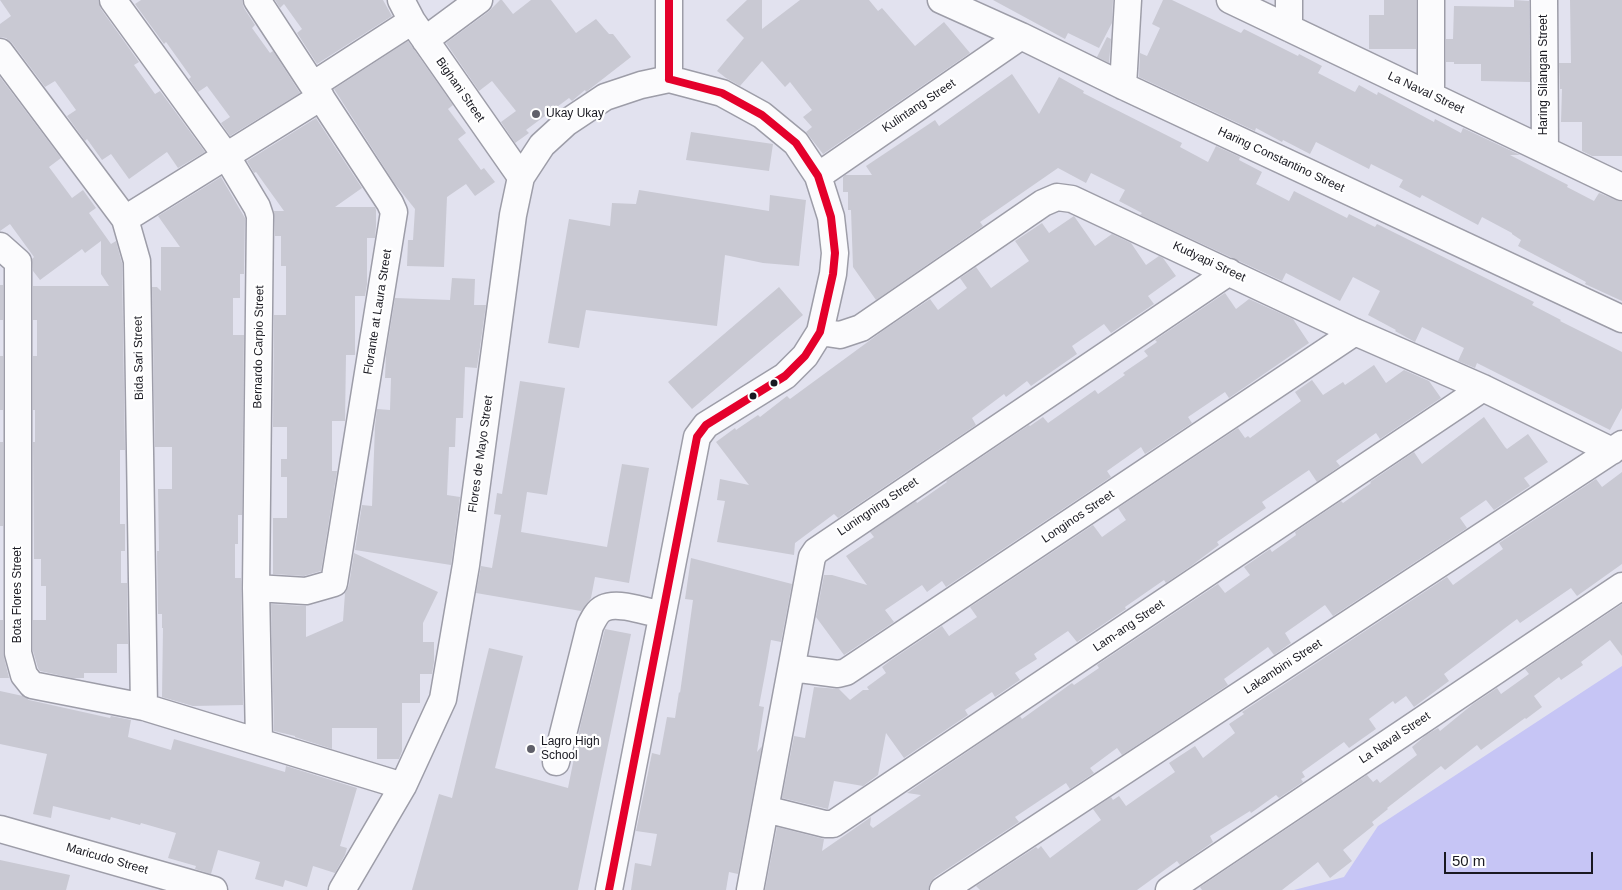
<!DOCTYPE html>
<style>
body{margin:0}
#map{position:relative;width:1622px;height:890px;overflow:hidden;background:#e2e2ef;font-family:Arial,sans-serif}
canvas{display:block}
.scale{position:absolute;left:1444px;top:852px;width:149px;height:22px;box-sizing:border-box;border:2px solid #191921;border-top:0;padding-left:6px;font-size:15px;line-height:18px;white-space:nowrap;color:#191921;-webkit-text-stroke:4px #fff;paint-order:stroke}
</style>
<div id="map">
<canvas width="1622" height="890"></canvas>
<div class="scale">50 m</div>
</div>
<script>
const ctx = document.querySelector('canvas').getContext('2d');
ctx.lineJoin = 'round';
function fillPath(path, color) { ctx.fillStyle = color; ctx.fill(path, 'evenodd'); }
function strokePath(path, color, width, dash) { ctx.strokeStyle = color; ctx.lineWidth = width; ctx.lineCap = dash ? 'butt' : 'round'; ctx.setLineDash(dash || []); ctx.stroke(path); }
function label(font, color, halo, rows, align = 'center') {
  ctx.font = font + ' Arial,sans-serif'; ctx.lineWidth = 4.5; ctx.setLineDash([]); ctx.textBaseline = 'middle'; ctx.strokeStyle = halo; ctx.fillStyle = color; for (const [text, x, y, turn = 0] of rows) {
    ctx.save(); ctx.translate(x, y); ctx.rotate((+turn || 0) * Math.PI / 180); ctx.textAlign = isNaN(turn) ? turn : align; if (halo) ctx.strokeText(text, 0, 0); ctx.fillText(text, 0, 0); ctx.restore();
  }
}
const green = new Path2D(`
 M1622,666V890H1294L1344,877L1378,826Z`);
const building = new Path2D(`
 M0,0H98L101,9L139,62L134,65L155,94L160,91L205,152L178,168L167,152L129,179L111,154L102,160L87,139L85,141L67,116L76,110L55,81L45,87L12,43L6,38L0,37V24L11,16Z
 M141,0H242L244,8L255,25L252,28L270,53L273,51L300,93L230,136L221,123L230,117L207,86L198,92L189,79L191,77L166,42L164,44L135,4Z
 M275,0H383L392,16L317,64L297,33L302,29L284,4L280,8Z
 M500,0H502L513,14L531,0H551L576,33L596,19L609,34H613L631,57L586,92L585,90L572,101L569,98L526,130L529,133L515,143L501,122L516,111L492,81L479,91L446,43L488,12Z
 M747,0H762V29L800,0H869L878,11L882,8L915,46L944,22L970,53L823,154L806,132L812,127L803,117L812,110L790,82L785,87L762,61L740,86L726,78L717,71L744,38L726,20Z
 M993,0H1113L1112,23L1099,48L1068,33L1065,39Z
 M1163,0H1172L1241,33L1244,29L1298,56L1299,54L1322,66L1318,73L1355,92L1359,85L1377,95L1378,92L1434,122L1435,119L1461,133L1463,128L1520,155H1510L1568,185L1567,187L1594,201L1599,193L1622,202V301L1585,284L1586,282L1518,246L1521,240L1512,234V233L1482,217L1478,225L1422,195L1420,198L1399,187L1403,180L1371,164L1369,169L1316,142L1310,154L1283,140L1282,142L1256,128L1255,131L1139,77L1140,53L1147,56L1160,28L1152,24Z
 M1384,0H1416V49H1369V15H1384Z
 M1514,0L1529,1L1530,82L1481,81V64H1454V62H1446V39H1453L1454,6L1514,7Z
 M1570,0H1622V156H1592L1582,151V122H1561L1562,89H1560L1559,63H1571Z
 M1107,37L1111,39L1109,63L1097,57Z
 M408,41L453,105L448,109L466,133L458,139L481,170L484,168L495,182L475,196L466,184L447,197L444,267L407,266L408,240H413L415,209L395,184L334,89Z
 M1012,74L1039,114L1059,77L1084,91L1083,93L1182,143L1180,147L1208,162L1216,146L1240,157L1239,160L1262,172L1256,184L1289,201L1294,191L1347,218L1349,214L1375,227L1377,224L1534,302L1532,305L1561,320L1560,321L1622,352V408L1610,430L1477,363L1475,368L1458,361L1464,348L1422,327L1415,342L1395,331L1396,330L1368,315L1380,291L1353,277L1340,301L1286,273L1282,281L1140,215L1142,213L1119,201L1125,190L1091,173L1086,183L1058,168L980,222L983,226L876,300L853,267L851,210H848V192H843V177L845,175H872L866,166L935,120L939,126Z
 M0,77L61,158L49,167L72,198L83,190L96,208L89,213L111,244L116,241L122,263L125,450H120V524H125V551H121V583H127L128,644H117V673H84V678H72L40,671L38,668L33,651V620H46V586H41V559H34L33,442H35V410H33V356H37V320H33V286H109L101,274V241L85,253L82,249L40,280L33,271L32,259L34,257L10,224L0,231Z
 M316,118L362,188L335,207H375L376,210V226L375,238H367V284L365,296H355V355H346L345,421H332V471H337L321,571L304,576L273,574V518H287V477H281V459H287V427H273L274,315H286V266H281V236H275L274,211H284L256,172L254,173L247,161Z
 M691,132L773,144L769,171L686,160Z
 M221,177L245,218L244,274H240V298H233V335H244L242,515H238V544H235V578H241L243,705L193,706L162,697L163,628H162V614H158L157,551H159L158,489H172V447H155L152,287H157L161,291V247H180L158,216Z
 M639,190L769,211L770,195L806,200L799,266L763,263L725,255L717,326L586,310L579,348L548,343L569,219L610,226L612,203L636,204Z
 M1074,216L1095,246L1112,234L1131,243L1146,265L1159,256L1163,258L1176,276L1148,296L1154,304L1111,333L1104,324L1072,346L1077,354L1031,386L1027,381L1006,397L1004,394L972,418L976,425L838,518L834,514L795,543L794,555L717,542L725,501L717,500L720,479L749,485L716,442L735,428L736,430L758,415L760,417L787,396L790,399L884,330L930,299L938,310L967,288L960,278L976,267L991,288L1029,261L1015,241L1042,223L1049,233Z
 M452,278L475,279L474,305H486L477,368L465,367L463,418H456L455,447H449L447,495L460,497L451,565L355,550L362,505L372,506L375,426L377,409L390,410L391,378H385L386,354L395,298L450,300Z
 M0,285H3V320H0Z
 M779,287L803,315L692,409L668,382Z
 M1225,293L1236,309L1249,299L1293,319L1309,343L1229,398L1225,392L1188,417L1192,423L1145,454L1141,447L1107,471L1111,477L946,587L942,581L927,592L922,585L885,610L894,622L844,655L816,617L824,575H832L867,585L846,556L874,537L870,532L916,501L917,503L947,482L946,481L1029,425L1030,426L1043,417L1048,423L1095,390L1098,394L1125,375L1123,373L1148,356L1144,351L1157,342L1155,340Z
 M0,356H3V410H0Z
 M1374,365L1386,383L1404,370L1429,381L1441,398L1380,439L1376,433L1336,461L1340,466L1317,482L1309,470L1262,502L1266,508L1217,542L1219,545L1191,566L1166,583L1164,580L1125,607L1126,609L1077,642L1068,631L1034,654L1037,659L1015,673L1020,680L995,697L992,692L965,710L968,715L904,758L886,733L878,775L863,786L834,781L828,809L782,798L794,736L805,738L814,687L839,689L850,700L863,690H869L867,687L886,673L882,667L891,660L942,626L949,636L977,617L970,607L1093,525L1102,537L1126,520L1118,508L1238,428L1245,438L1248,436L1250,438L1301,401L1295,392L1312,380L1323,395L1343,382L1345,385Z
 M520,381L565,388L547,495L527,492L521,532L607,547L622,464L649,468L629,583L595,577L591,598L581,611L476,593L481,566L492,568L501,515L494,514L497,493L502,494Z
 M1484,417L1505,447L1507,449L1528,434L1548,462L1524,478L1530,486L1494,510L1486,500L1460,518L1467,528L1333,616L1325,605L1285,633L1291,643L1274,655L1268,647L1224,679L1228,685L1122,755L1117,748L1090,768L1094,773L1070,789L1066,783L1015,817L1019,822L935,877L930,883L928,890H765L777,827L824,839L822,851L871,817L870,825L873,828L921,795L907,793L920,784L1020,716L1022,719L1072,683L1074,685L1099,668L1097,665L1218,584L1225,593L1250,575L1244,567L1270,549L1272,552L1296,535L1295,532L1341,501L1343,503L1371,483L1370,482L1414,452L1422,464Z
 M0,442H3V526H0Z
 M1622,472V564L1577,596L1571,588L1520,623L1517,619L1444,674L1449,681L1414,707L1406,696L1395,704L1393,701L1369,719L1376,729L1349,748L1344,742L1302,772L1305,777L1301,779L1303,782L1279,798L1276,795L1251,813L1250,811L1210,836L1213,842L1180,865L1177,861L1137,890H980L976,886L1036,847L1038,849L1041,846L1050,858L1101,820L1093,809L1111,797L1113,800L1119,796L1126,806L1175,772L1169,763L1195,746L1203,758L1235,733L1229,724L1244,714L1242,712L1447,577L1453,585L1503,549L1499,543L1596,479L1602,487Z
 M354,553L438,592L423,623V642H434V662L432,674H420V703H402V751L399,759H377V728H332V749L295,737V736L274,731L271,604L306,606V637L343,621L345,593L349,585Z
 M691,558L792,584L781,642L771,640L766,669L759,706L764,707L757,752L762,746L738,874L729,872L726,890H631L635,863L651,866L657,834L636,831L652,753L660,755L667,717L675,718L679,692L680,693L693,600L685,599Z
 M1622,604V656L1610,640L1581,662L1583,665L1561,680L1559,677L1534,696L1542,707L1526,719L1525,718L1481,750L1477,745L1445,770L1441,766L1387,808L1388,809L1372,822L1374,825L1343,850L1352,861L1330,878L1318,862L1282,890H1202L1200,887L1367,775L1373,782L1377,779L1380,783L1417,755L1412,747L1426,735L1438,728L1440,731L1473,704L1497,688L1501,694L1529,674L1525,669L1528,667Z
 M0,620H3V653L9,678H0Z
 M605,629L631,634L578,890H412L439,794L452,798L489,648L523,656L495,768L568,788L581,723Z
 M0,691L23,696L29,700L110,718L111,716L131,720L128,737L171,750L174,739L285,772L286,766L357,788L340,846L347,848L345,855L335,873L313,866L307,887L285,880L283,887L255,879L260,862L218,850L211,874L195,869L196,866L168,858L176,833L141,823L140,825L111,817L110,820L53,806L51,818L33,814L47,754L0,744Z
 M0,860L70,875L66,890H0Z`);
const minor = new Path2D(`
 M113,0L227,157L257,207L260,216L256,588L259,741
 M401,0L412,21L521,177
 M669,0V79
 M941,0L1021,36L1123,86L1622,319
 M1230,0L1622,187
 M1289,0V28
 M1431,0V96
 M1544,0L1545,149
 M425,40L479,0
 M0,52L125,219L137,261L144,707
 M313,85L412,21
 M1123,86L1128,0
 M818,176L1021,36
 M125,219L321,97
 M0,246L18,262V653L24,675L32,685L144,707L403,786
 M820,332L840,335L861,328L1043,203L1057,197L1072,199L1355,332L1483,388L1612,451
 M256,588L306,591L334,583L394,212L390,203L257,0
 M792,668L838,674L846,672L1355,332
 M556,762L590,626C593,620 597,611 604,608C618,601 648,612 662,615
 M765,809L825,824H833L839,820L1483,388
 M0,829L214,890
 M342,890L403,786L443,699L466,565L513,215L521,177L542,145L566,123L605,97L641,85L669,79L722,93L762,115L796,143L818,176L831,217L835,253L833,274L820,332L805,356L785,376L706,425L697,437L609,890
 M750,890L812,557L816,551L1229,272
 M943,890L1622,444
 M1169,890L1622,586`);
const bus1 = new Path2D(`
 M669,0V79
 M609,890L697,437L706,425L785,376L805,356L820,332L833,274L835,253L831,217L818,176L796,143L762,115L722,93L669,79`);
const markers = [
 [536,114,5,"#5f5f69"],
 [774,383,4.5,"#191921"],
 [753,396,4.5,"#191921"],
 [531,749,5,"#5f5f69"]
];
const streetNames = [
 ["Haring Silangan Street",1544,75,-90],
 ["Bighani Street",460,90,55],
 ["La Naval Street",1426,93,25],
 ["Kulintang Street",919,106,-34],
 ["Haring Constantino Street",1281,160,25],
 ["Kudyapi Street",1209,262,25],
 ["Florante at Laura Street",378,312,-81],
 ["Bernardo Carpio Street",259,347,-89],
 ["Bida Sari Street",139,358,-91],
 ["Flores de Mayo Street",481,454,-82],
 ["Luningning Street",878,507,-34],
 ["Longinos Street",1078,517,-34],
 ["Bota Flores Street",18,595,-90],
 ["Lam-ang Street",1129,626,-34],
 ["Lakambini Street",1283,667,-33],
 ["La Naval Street",1395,738,-34],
 ["Maricudo Street",107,859,16]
];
const poiNames = [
 ["Ukay Ukay",546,114],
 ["Lagro High",541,742],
 ["School",541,756]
];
fillPath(green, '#c6c5f5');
fillPath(building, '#c9c9d3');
strokePath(minor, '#9d9da8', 29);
strokePath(minor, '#fbfbfd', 26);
strokePath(bus1, '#e4002b', 8);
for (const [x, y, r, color] of markers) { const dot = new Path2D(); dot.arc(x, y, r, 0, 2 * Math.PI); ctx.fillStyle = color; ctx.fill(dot); strokePath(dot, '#fff', 2); }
label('12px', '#191921', '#fff', streetNames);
label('12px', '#191921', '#fff', poiNames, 'left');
</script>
